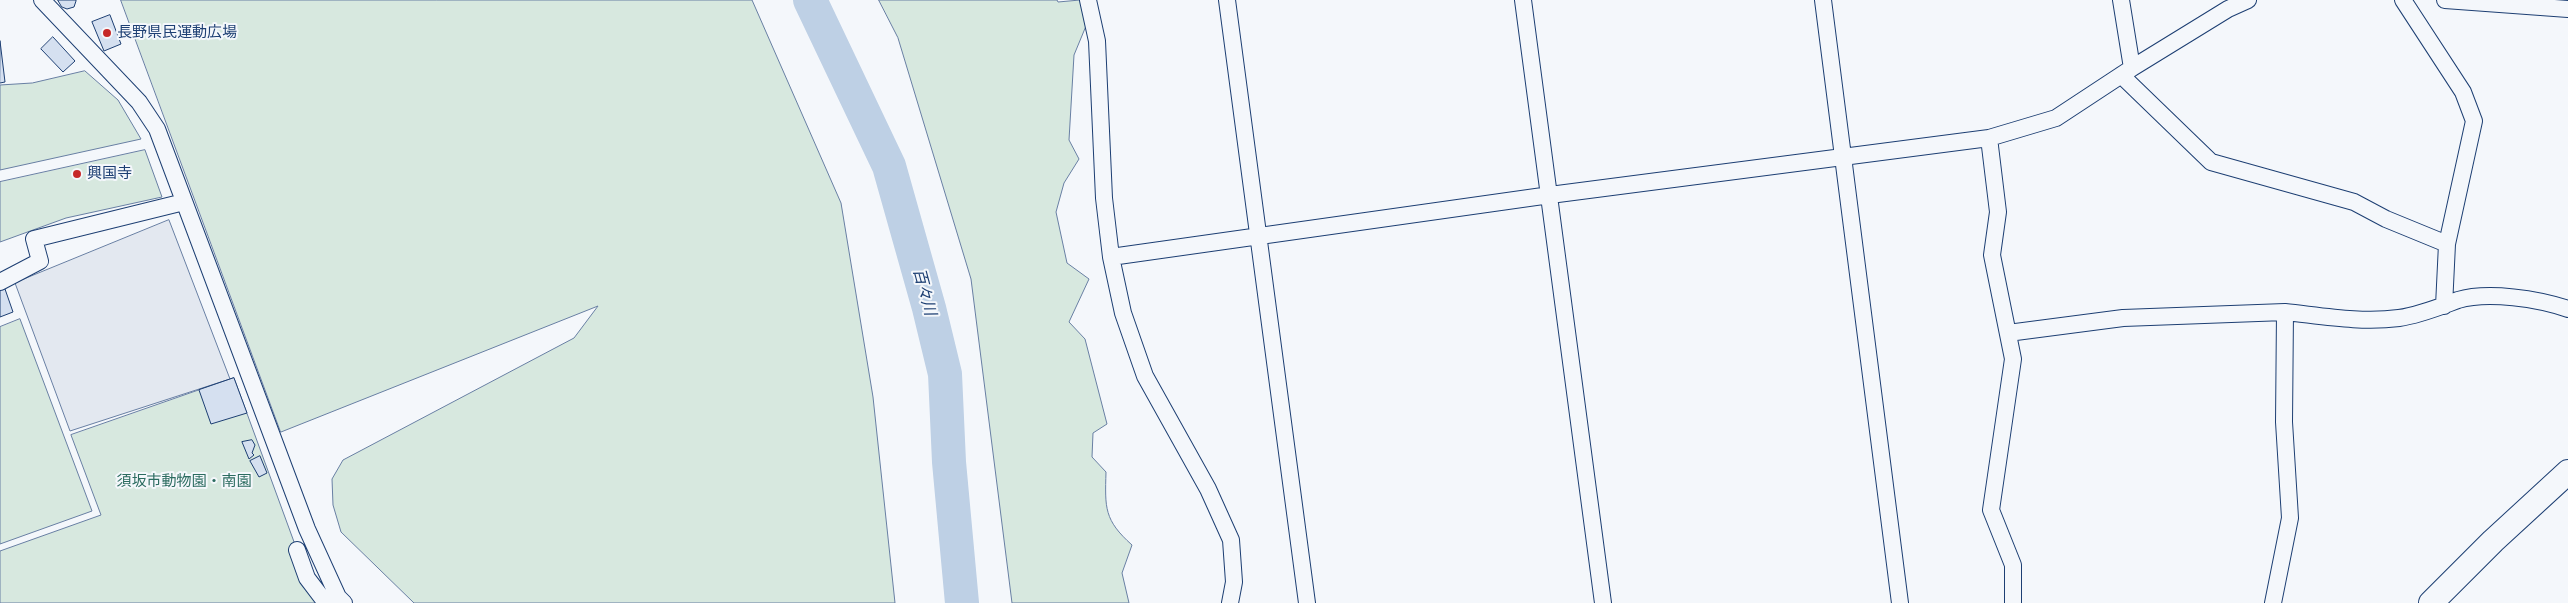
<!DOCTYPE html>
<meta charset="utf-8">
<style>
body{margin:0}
canvas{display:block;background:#f4f7fb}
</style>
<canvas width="2568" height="603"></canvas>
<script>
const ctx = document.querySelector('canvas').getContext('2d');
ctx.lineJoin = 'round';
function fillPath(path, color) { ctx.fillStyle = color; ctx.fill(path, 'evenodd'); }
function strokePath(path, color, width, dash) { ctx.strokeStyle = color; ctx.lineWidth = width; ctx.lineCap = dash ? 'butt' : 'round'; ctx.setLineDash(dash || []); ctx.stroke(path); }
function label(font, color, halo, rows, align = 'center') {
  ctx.font = font + ' "Fira Sans Condensed","Noto Sans JP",sans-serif'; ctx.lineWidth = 4; ctx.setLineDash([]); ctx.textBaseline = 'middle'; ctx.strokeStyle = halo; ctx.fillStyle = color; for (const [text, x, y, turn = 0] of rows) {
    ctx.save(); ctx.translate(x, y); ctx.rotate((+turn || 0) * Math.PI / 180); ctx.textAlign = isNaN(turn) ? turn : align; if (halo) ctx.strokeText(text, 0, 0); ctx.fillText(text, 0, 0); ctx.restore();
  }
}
const green = new Path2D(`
 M121,0H752L841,203L873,397L895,603H414L341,532L333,505L332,479L343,460L574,338L598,306L281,432Z
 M879,0H1057L1058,2L1080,0L1086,26L1074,55L1069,140L1079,159L1064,183L1056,212L1067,263L1089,279L1069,322L1085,339L1107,424L1093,433L1092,457L1106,472C1105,508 1104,520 1132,545L1122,573L1129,603H1012L971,279L898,38Z
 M85,71L118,100L141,139L0,170V85L32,83Z
 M145,150L162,197L66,218L0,242V182Z
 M20,319L92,511L0,544V327Z
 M234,378L297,550L326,603H0V551L101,515L71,435Z`);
const parking = new Path2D(`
 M169,220L230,379L70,431L15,283Z`);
const river = new Path2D(`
 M810,0L889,166L929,308L945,374L949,462L962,603`);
const building = new Path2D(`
 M58,0H76V1L74,7L67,9L62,7Z
 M110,15L121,44L104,51L92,22Z
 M53,37L75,61L63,72L41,49Z
 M0,41L5,82L0,83Z
 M5,289L13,312L0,317V290Z
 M234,378L247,413L211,424L199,390Z
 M252,440L255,445L252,453L254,455L249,459L242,442Z
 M260,456L267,473L259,477L250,461Z`);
const street = new Path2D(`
 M42,0L139,102L157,129L307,529L338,597L344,603
 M1088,0L1097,41L1104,198L1111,257L1123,313L1145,376L1208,489L1231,540L1234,582L1230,603
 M1227,0L1307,603
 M1523,0L1603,603
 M1823,0L1900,603
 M2121,0L2132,68
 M2403,0L2463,92L2474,121L2447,244L2444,306
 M2445,0L2568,9
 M2121,75L2211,162L2354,202L2386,219L2447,244
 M1989,138L1998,212L1992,255L2013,359L1991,510L2013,565V603
 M1111,257L1550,195L1989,138L2056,118L2132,68L2228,9L2248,0
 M0,282L40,261L34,239L184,202
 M2008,333L2123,318L2285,312
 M297,550L307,578L326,603
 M2273,603L2290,518L2284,422L2285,312C2323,316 2361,323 2399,318C2420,315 2439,307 2458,300C2488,291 2539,299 2568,309`);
const secondary = new Path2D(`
 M2431,603L2493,541L2568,472`);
const markers = [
 [107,33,5,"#c62828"],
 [77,174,5,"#c62828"]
];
const poiNames = [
 ["長野県民運動広場",117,33],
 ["興国寺",87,174]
];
const parkNames = [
 ["須坂市動物園・南園",184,482]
];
const waterNames = [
 ["百々川",924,292,75]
];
fillPath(green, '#d7e8df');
strokePath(green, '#687fa3', 1);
fillPath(parking, '#e3e8f0');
strokePath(parking, '#687fa3', 1);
strokePath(river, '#bed0e5', 34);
fillPath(building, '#d5e0f0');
strokePath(building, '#1d3f73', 1);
strokePath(street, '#1d3f73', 18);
strokePath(secondary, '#1d3f73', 26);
strokePath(street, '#f4f7fb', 16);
strokePath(secondary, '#f4f7fb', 24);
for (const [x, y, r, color] of markers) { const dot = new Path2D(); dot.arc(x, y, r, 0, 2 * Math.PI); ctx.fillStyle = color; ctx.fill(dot); strokePath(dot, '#f4f7fb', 2); }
label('15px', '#1d3f73', '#f4f7fb', poiNames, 'left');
label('15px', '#2c6c60', '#f4f7fb', parkNames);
label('italic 16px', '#1d3f73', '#f4f7fb', waterNames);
</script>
